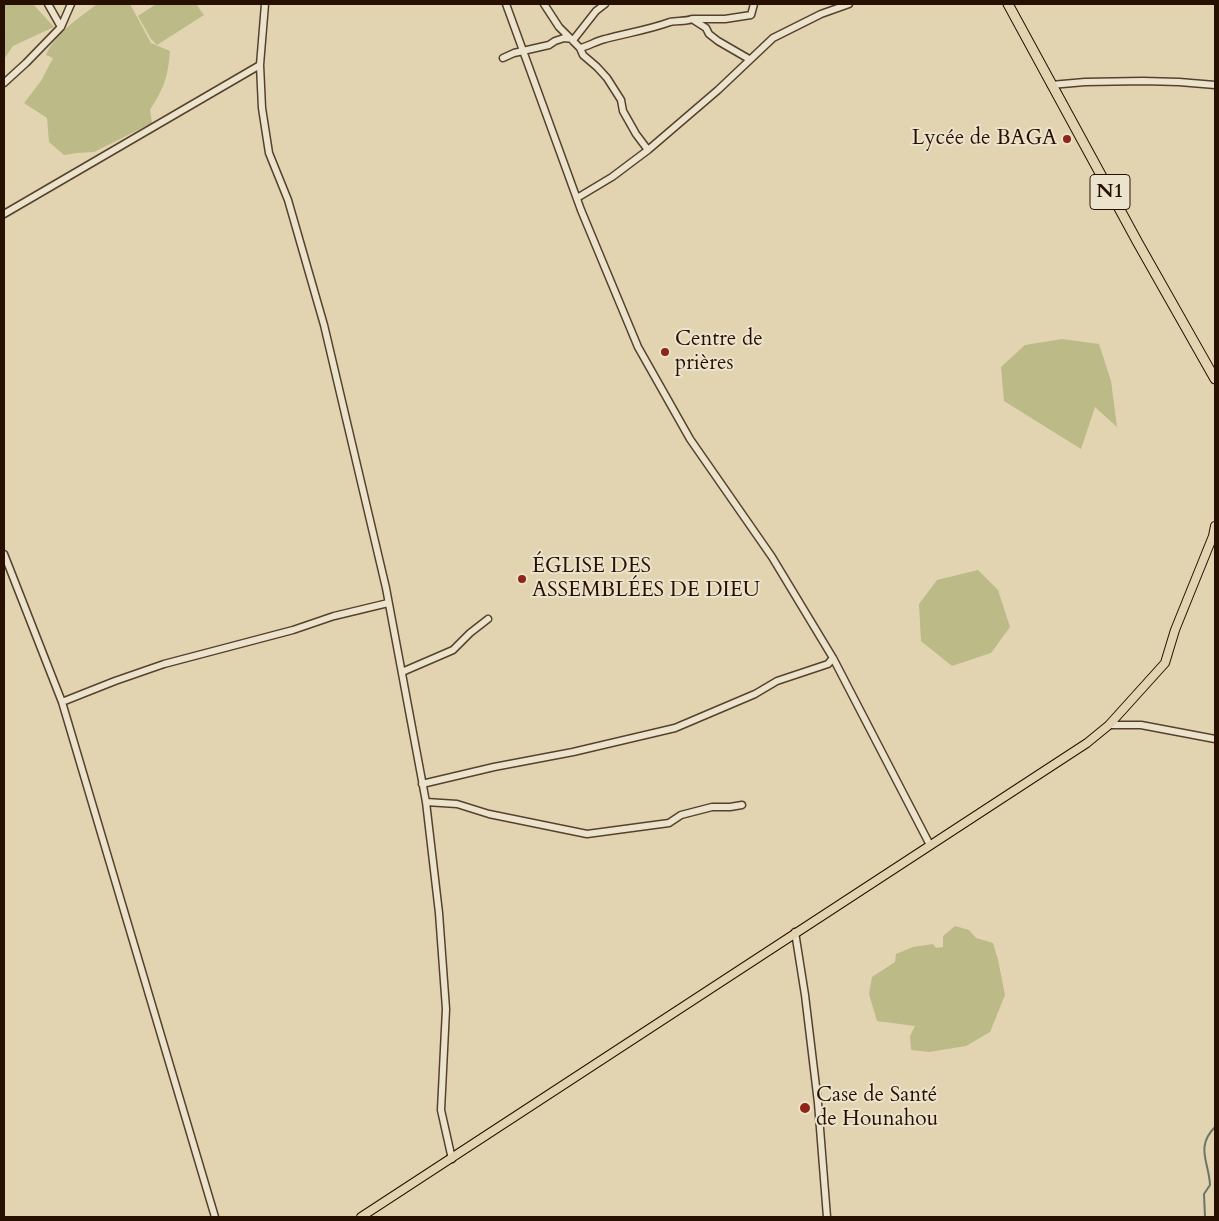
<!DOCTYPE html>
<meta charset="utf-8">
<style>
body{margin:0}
#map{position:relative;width:1219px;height:1221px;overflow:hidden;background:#e2d4b1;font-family:Cardo,serif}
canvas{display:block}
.frame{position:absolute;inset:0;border:5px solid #281000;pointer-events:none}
</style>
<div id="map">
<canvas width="1219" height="1221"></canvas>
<div class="frame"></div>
</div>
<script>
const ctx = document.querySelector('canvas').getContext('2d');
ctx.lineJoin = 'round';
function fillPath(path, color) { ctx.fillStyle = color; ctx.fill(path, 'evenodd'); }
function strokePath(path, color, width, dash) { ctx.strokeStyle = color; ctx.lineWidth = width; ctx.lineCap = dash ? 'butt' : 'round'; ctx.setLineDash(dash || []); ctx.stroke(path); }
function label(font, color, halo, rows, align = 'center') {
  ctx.font = font + ' Cardo,serif'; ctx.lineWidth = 4; ctx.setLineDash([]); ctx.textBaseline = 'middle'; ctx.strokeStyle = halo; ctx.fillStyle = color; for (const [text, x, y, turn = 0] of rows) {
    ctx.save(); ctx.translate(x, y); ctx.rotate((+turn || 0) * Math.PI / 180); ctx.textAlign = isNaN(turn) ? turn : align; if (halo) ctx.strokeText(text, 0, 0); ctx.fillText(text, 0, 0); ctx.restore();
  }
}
const green = new Path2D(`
 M4,4H33L54,27L13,46L4,59Z
 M97,4H130L151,43L170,51C168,77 164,88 150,110L152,123L94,152L77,153L64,155L49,142L47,118L24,103L41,81L53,58L46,55C57,31 77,20 97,4Z
 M156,4H196L204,15L157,45L151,39L138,16Z
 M1062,339L1099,344L1111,381L1117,427L1095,407L1081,449L1004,401L1001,367L1025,345Z
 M978,570L998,590L1010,627L991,653L952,666L921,641L919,604L937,580Z
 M955,926L969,930L976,938L993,943L998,960L1005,995L990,1032L966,1046L929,1052L911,1050L910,1036L915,1026L877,1021L869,994L872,977L895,962L896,954L913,947L933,944L936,948L943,947V936Z`);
const stream = new Path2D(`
 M1205,1217L1204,1194L1210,1185C1209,1162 1195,1147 1215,1127`);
const minor = new Path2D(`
 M48,4L61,27
 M265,4L260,65L262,108L269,153L288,200L324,325L386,588L426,802L439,913L446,1009L441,1110L452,1159
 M506,4L581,210L638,347L690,439L772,557L833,658L930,845
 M544,4L559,27L580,48L583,55L597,67L607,78L621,100L623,111L636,134L648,150
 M694,19H725L751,15L754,4
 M580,48C589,46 596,41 605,39C627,33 648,30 670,22C677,20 685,22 692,19L706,28L709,34L718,41L749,59
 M503,58L514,53L549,45L555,41L564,38L574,39L596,11L605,4
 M4,83L26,63L61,27L71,4
 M1051,85L1085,82L1143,81L1179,82L1215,85
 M577,198L612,177L648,150L718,90L773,38L821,14L849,4
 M4,214L260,65
 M4,554L62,702L215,1217
 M402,672L453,650L470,633L488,619
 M62,702L115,681L164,664L293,630L334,616L388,603
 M1109,725H1141L1215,739
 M422,784L494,767L573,752L675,728L755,694L777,681L828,664L833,658
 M426,802L457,804L489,814L587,834L669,823L681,815L712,807H730L742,805
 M795,932L805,995L818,1103L827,1217`);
const major = new Path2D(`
 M361,1217L1087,743L1109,725L1165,663L1175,630L1213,536L1215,526`);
const highway = new Path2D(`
 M1008,4L1138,243L1215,379`);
const markers = [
 [1067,139,5,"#8f2418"],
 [665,352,5,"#8f2418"],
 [522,579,5,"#8f2418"],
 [805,1108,6,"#8f2418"]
];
const shields = [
 [1110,192,40]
];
const shieldNames = [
 ["N1",1110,192]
];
const poiNames = [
 ["Lycée de BAGA",1057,139,"right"],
 ["Centre de",675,340],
 ["prières",675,364],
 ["ÉGLISE DES",532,567],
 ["ASSEMBLÉES DE DIEU",532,591],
 ["Case de Santé",816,1096],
 ["de Hounahou",816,1120]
];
fillPath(green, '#bcba86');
strokePath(stream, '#697567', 2);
strokePath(minor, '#56412c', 9);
strokePath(major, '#281000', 10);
strokePath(highway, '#281000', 11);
strokePath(minor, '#ece3cc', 6);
strokePath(major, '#e2d4b1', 8);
strokePath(highway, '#e2d4b1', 9);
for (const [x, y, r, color] of markers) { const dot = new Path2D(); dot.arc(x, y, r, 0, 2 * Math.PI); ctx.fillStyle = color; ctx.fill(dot); strokePath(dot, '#ece3cc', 2); }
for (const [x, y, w] of shields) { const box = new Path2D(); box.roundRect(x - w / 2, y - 17.5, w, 35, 4); ctx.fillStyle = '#ece3cc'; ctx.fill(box); strokePath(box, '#281000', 1); }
label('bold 20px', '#281000', null, shieldNames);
label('21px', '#281000', '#ece3cc', poiNames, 'left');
</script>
